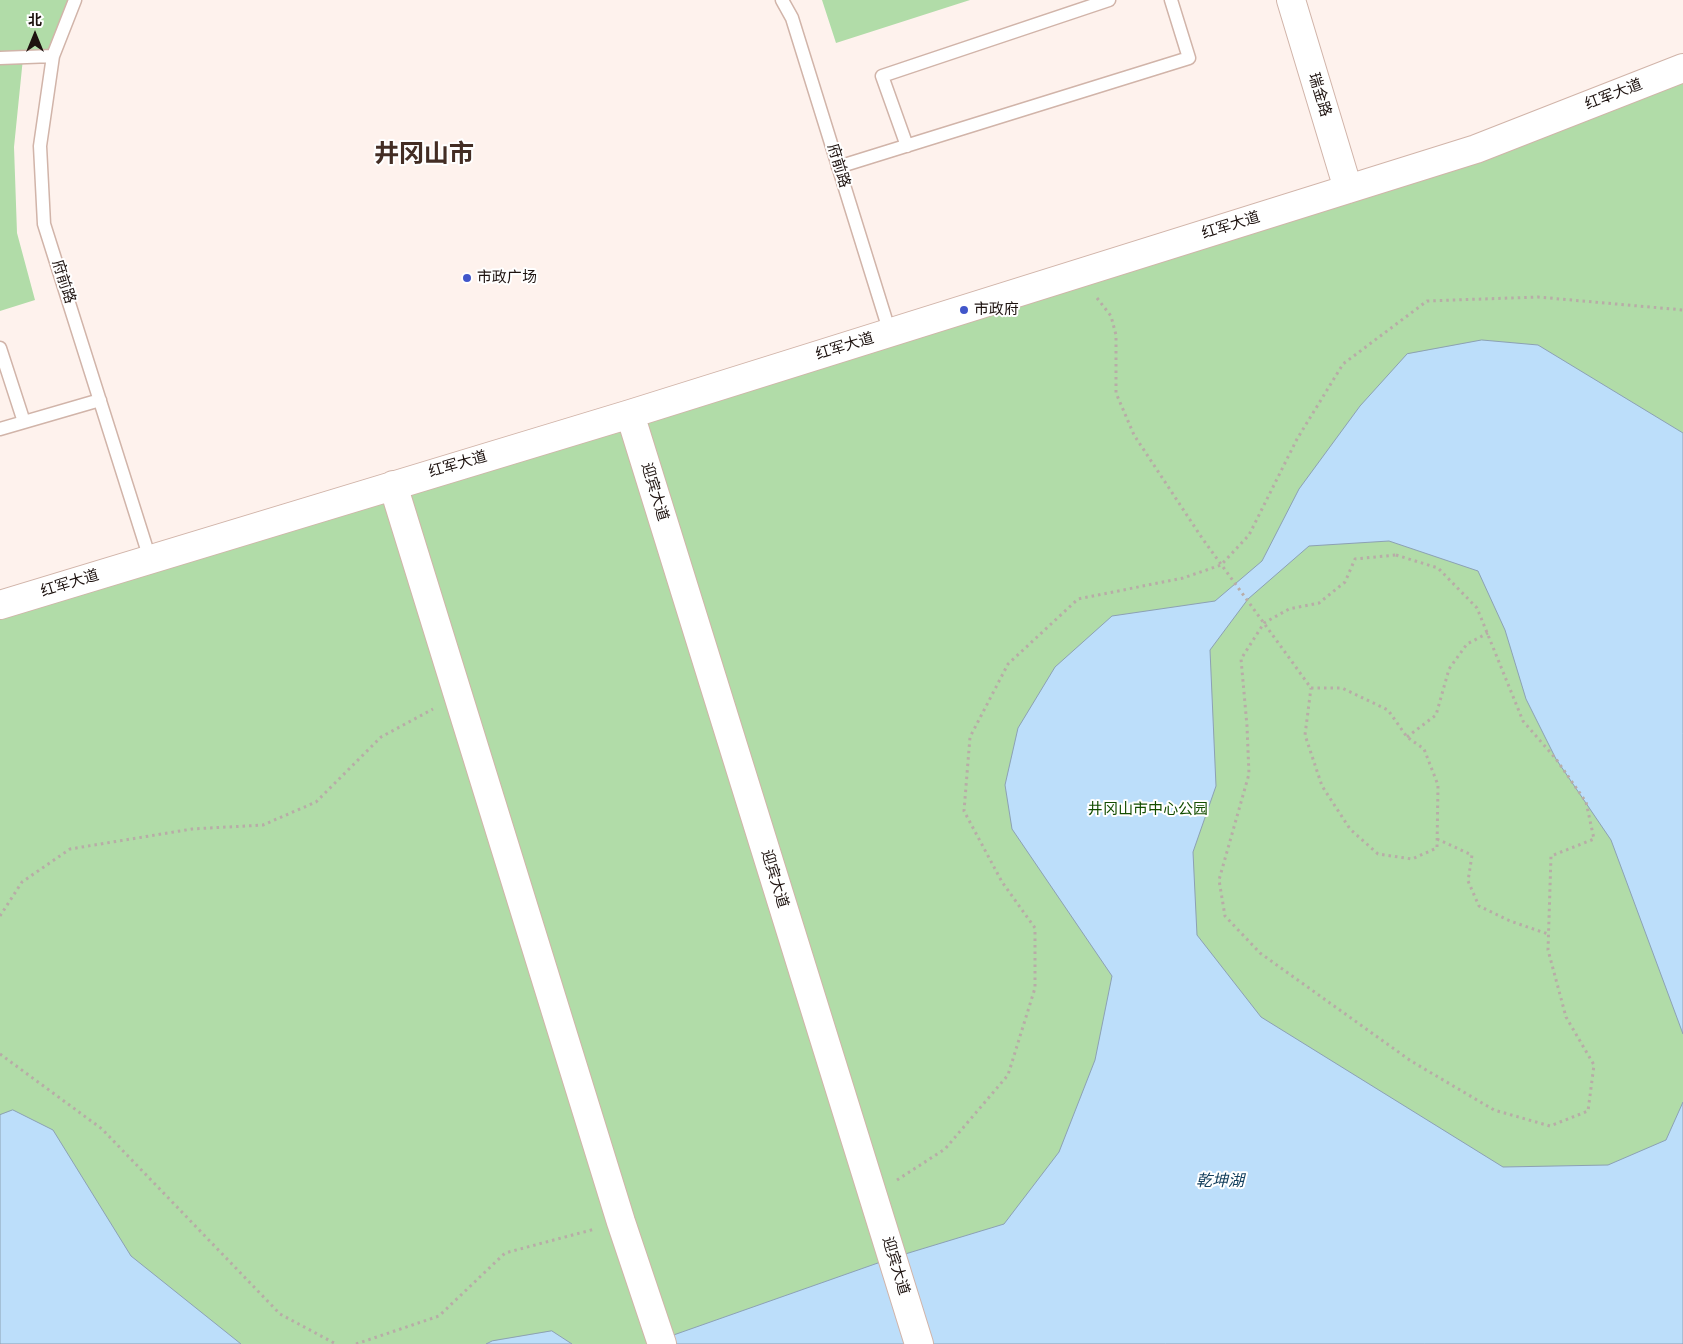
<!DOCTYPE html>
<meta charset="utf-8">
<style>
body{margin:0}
#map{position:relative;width:1683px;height:1344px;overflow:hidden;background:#fef2ed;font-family:"Roboto Condensed","Noto Sans SC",sans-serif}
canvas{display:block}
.north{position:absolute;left:10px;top:10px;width:50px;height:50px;-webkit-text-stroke:4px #fff;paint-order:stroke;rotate:0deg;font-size:14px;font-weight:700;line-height:20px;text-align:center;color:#1d120f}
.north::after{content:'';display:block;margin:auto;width:18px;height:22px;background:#1d120f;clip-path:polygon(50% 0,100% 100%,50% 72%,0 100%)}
</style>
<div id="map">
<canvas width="1683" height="1344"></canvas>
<div class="north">北</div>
</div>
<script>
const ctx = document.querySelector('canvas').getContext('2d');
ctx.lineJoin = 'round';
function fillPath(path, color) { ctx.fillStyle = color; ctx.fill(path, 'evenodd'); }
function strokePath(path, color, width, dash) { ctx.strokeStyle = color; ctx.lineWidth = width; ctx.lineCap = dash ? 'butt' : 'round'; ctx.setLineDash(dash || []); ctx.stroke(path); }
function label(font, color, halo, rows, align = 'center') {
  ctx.font = font + ' "Roboto Condensed","Noto Sans SC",sans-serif'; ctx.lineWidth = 4; ctx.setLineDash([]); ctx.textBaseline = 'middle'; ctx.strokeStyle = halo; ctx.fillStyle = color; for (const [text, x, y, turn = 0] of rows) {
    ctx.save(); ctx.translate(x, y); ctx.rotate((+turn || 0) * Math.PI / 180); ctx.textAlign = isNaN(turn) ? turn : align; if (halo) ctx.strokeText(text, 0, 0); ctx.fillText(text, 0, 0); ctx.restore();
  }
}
const green = new Path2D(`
 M0,0H75L53,56L23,58L14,147L17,233L35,300L0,311Z
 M822,0H970L836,43Z
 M1683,67V1344H0V603L1348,189Z`);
const water = new Path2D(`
 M1482,340L1538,345L1683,433V1034L1611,840L1556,759L1526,699L1505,630L1478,571L1389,541L1309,546L1248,599L1210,650L1216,786L1193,852L1197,935L1261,1017L1503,1167L1608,1165L1666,1140L1683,1102V1344H648L892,1258L1004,1224L1059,1152L1095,1060L1112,976L1012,829L1005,785L1018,728L1055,667L1112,616L1215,601L1262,561L1299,489L1360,406L1407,354Z
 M13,1110L53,1130L131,1256L241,1344H0V1115Z
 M552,1331L572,1344H486L492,1341Z`);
const path = new Path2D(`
 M1097,298L1111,316L1116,335V393L1134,435L1202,538L1311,688H1342L1388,710L1407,737L1424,749L1438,785L1437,848L1412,859L1378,854L1350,829L1322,786L1305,735L1311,688
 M1396,555L1438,568L1477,608L1523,721L1556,759L1586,802L1594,839L1551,856L1548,950L1566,1017L1594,1065L1588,1111L1550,1126L1494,1110L1411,1061L1260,953L1225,916L1219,880L1249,774L1247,726L1241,659L1264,623L1289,609L1319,603L1345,582L1355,559Z
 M1407,737L1436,715L1449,669L1467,644L1488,633
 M1437,839L1472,855L1468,881L1479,906L1510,921L1548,934
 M0,916L22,882L70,849L192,829L263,825L316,802L381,737L433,709
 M0,1054L102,1129L280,1314L336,1344
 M897,1180L945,1149L1008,1075L1035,988V928L1002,882L964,811L970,737L1008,664L1078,599L1183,578L1221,565L1249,535L1297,439L1343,364L1427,301L1538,297L1683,310
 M356,1344L439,1316L505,1253L595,1229`);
const lane = new Path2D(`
 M75,0L53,56L40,146L44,224L150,559
 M782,0L792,18L890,333
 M0,58L53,56
 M907,146L882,76L1109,0
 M838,167L1189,58L1171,0
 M0,348L24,422
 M0,429L100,400`);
const secondary = new Path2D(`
 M1291,0L1348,189
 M630,414L919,1344
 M393,485L621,1222L662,1344
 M0,605L630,414L1476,149L1683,68`);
const markers = [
 [467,278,5,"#4156ca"],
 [964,310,5,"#4156ca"]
];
const streetNames = [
 ["瑞金路",1319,95,73],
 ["红军大道",1614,95,-21],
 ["府前路",838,166,73],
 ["红军大道",1231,226,-17],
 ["府前路",63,282,72],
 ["红军大道",845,347,-17],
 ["红军大道",458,465,-16],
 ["迎宾大道",654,492,73],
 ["红军大道",70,584,-17],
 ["迎宾大道",774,879,73],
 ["迎宾大道",895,1266,73]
];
const poiNames = [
 ["市政广场",477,278],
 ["市政府",974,310]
];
const parkNames = [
 ["井冈山市中心公园",1148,810]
];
const waterNames = [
 ["乾坤湖",1220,1182]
];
const townNames = [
 ["井冈山市",424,156]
];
fillPath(green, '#b1dca8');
fillPath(water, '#bcdefa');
strokePath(water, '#8ca1b4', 1);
strokePath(lane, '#d1b4a9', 15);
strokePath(secondary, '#d1b4a9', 30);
strokePath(path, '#b8aca7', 3, [2.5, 4]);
strokePath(lane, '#fff', 12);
strokePath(secondary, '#fff', 28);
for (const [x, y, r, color] of markers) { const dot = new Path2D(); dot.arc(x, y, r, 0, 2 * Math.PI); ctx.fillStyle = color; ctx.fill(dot); strokePath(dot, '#fff', 2); }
label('15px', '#1d120f', '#fff', streetNames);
label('15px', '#1d120f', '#fff', poiNames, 'left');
label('15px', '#134d00', '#fff', parkNames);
label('italic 16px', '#14405e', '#fff', waterNames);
label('bold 25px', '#432d24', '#fff', townNames);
</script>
